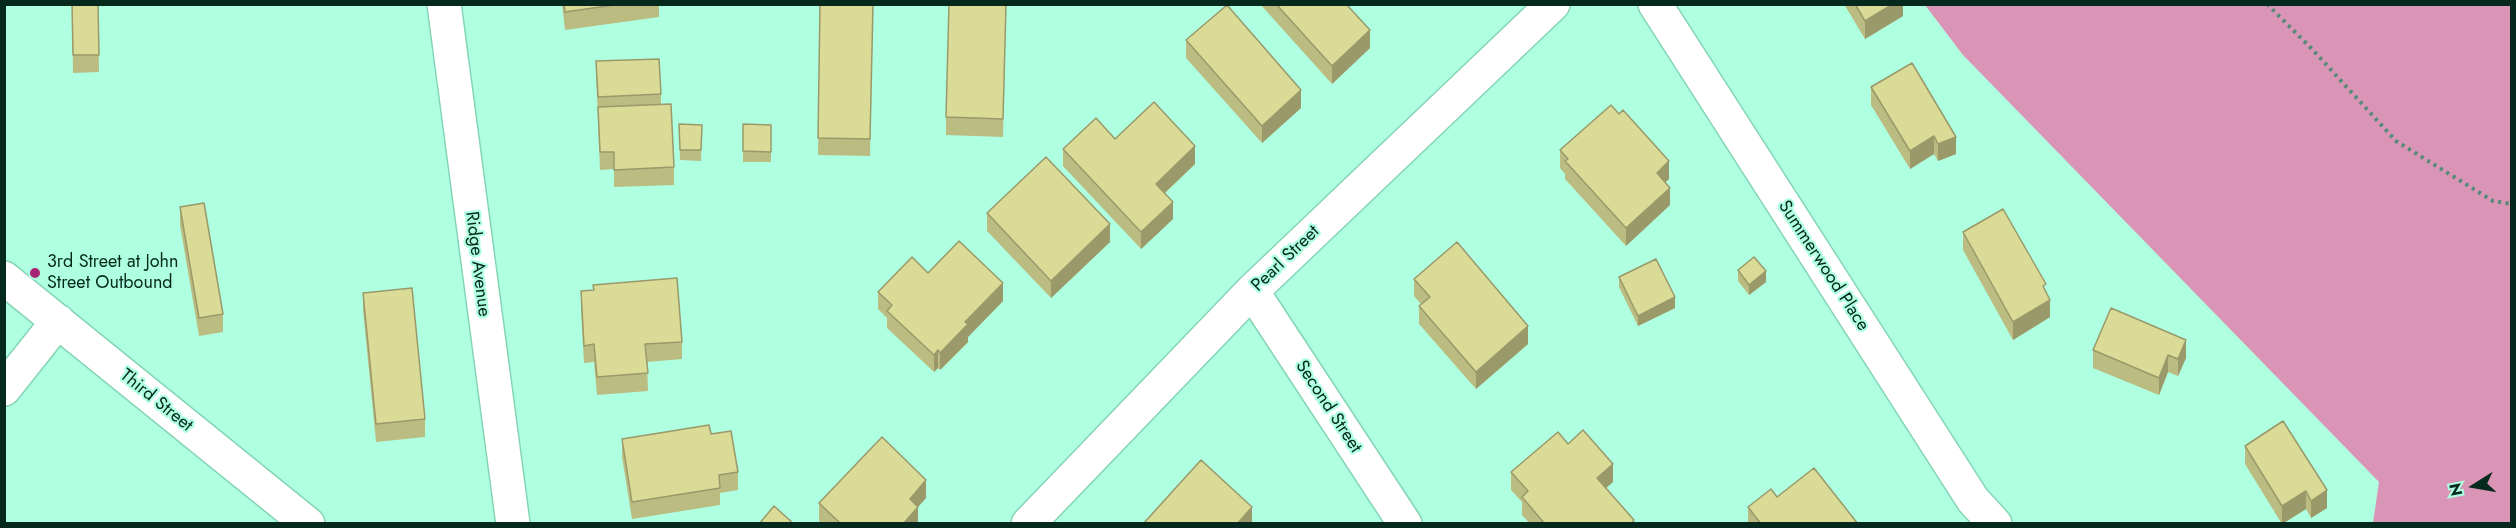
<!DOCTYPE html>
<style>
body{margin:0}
#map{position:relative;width:2516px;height:528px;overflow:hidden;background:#afffe1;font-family:Jost,sans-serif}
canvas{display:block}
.frame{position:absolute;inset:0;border:6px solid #06291e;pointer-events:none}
.north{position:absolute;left:2444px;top:456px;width:60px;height:60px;-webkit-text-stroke:4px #afffe1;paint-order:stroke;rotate:259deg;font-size:16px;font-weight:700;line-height:24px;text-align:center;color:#06291e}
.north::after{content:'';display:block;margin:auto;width:21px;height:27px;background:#06291e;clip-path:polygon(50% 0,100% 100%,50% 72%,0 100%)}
</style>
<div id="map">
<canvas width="2516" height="528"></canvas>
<div class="frame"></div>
<div class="north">N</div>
</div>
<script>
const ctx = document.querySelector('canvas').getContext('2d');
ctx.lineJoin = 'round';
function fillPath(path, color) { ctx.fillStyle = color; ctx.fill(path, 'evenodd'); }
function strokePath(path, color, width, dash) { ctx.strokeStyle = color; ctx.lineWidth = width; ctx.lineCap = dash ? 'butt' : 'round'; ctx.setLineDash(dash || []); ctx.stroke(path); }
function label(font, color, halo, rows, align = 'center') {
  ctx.font = font + ' Jost,sans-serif'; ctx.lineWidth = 4.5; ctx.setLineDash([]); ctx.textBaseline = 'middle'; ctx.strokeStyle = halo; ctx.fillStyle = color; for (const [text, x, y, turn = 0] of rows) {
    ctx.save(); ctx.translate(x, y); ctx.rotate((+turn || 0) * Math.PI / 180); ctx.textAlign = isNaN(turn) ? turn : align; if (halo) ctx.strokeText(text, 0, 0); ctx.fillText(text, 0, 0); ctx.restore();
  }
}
const forest = new Path2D(`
 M1925,5H2511V523H2373L2379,482L1963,55Z`);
const path = new Path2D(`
 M2267,4L2311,48L2396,141L2493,201L2512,204`);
const minor = new Path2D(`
 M444,4L513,524
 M1655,4L1973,500L1995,524
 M4,278L308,524
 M1252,291L1405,524
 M4,389L58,321
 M1028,524L1252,291L1553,4`);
const wall = new Path2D(`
 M72,4H98L99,72L73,73Z
 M562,4H659V17L565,30Z
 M820,4H873L870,156L818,155Z
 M1006,4L1003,137L946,135V117Z
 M1260,4H1346L1370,48L1332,84Z
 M1844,4H1903V16L1865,39Z
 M1186,40L1301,108L1262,143L1186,58Z
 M596,71L661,94V104L674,167V185L614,187V169L600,170Z
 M1871,87L1956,154L1938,161L1934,154L1910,169L1871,105Z
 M679,124L702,125L701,161L680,160Z
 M743,124L771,125V162H743Z
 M1115,139L1195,164L1165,193L1173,219L1141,249L1063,166V149Z
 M1560,150L1669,179L1665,182L1670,205L1626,246L1565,179V174L1560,168Z
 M180,207L223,314V332L199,336L180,225Z
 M987,213L1110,242L1051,298L987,231Z
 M1963,232L2046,292L2050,317L2013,340L1963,250Z
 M1738,270L1766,282L1749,295L1738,281Z
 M928,273L1003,301L968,337V342L940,370L938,368L934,372L887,328V318L878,309V292Z
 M1619,277L1675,308L1638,326L1619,287Z
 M1414,279L1528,344L1476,389L1419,324V306L1421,304L1414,296Z
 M581,291L682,342V359L647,362L648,391L597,395L594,362L584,363L581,309Z
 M363,293L425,419V437L376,442L363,310Z
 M2111,308L2186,358L2178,376L2168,372L2159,395L2093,368V350Z
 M711,434L738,472V490L720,493V505L632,519L622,457V439Z
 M1568,444L1613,482L1606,488L1634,524H1530L1522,515V502L1511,490V472Z
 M2245,446L2327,508L2311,518L2306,509L2282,524L2245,464Z
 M1777,497L1858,524H1748V507Z
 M926,498L918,507V524H822L819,521V503Z`);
const shadedWall = new Path2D(`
 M1893,4H1903V16L1865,39V21Z
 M1370,30V48L1332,84V66Z
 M1301,90V108L1262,143V126Z
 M1934,136V154L1910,169V151Z
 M1956,137V154L1938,161V144Z
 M1195,146V164L1156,201V184Z
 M1669,161V179L1657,190V173Z
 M1670,188V205L1626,246V228Z
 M1173,202V219L1141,249V232Z
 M1110,224V242L1051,298V281Z
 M1766,271V282L1749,295V285Z
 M1003,283V301L968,337V342L940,370V353L965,322Z
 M1675,297V308L1638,326V316Z
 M2050,300V317L2013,340V322Z
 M1528,326V344L1476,389V372Z
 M2186,340V358L2178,376V359Z
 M938,350V368L934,372V355Z
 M2168,355V372L2159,395V378Z
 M1613,464V482L1597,496V478Z
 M926,480V498L917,508L918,507V524H903L910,499Z
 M2327,490V508L2311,518V501Z
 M2306,491V509L2282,524V506Z
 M1252,507V524H1237Z`);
const building = new Path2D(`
 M72,4H98L99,55H73Z
 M564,4H621L565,12Z
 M820,4H873L870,139L818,138Z
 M949,4H1006L1003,119L946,117Z
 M1276,4H1346L1370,30L1332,66Z
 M1855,4H1893L1865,21Z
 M1227,5L1301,90L1262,126L1186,40Z
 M659,59L661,94L598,97L596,61Z
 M1912,63L1956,137L1938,144L1934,136L1910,151L1871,87Z
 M1154,102L1195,146L1156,184L1173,202L1141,232L1063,149L1096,118L1115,139Z
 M671,104L674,167L614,170V152H600L598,107Z
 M1611,105L1619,114L1623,110L1669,161L1657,173L1670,188L1626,228L1565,161L1568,159L1560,150Z
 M679,124L702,125L701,150H680Z
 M743,124L771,125V152L743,151Z
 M1046,157L1110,224L1051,281L987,213Z
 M204,203L223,314L199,318L180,207Z
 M2003,209L2046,284L2043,286L2050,300L2013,322L1963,232Z
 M959,241L1003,283L965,322L968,324L940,353L938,350L934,355L887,311L892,305L878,292L912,257L928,273Z
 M1457,242L1528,326L1476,372L1419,306L1430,297L1414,279Z
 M1754,257L1766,271L1749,285L1738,270Z
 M1656,259L1675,297L1638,316L1619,277Z
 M677,278L682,342L645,344L648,373L597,377L594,344L584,346L581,291L594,290L593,285Z
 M412,288L425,419L376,424L363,293Z
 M2111,308L2186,340L2178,359L2168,355L2159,378L2093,350Z
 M2283,421L2327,490L2311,501L2306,491L2282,506L2245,446Z
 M709,425L711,434L731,431L738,472L719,475L720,488L632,502L622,439Z
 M1583,430L1613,464L1597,478L1634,520L1631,524H1545L1522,497L1528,491L1511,472L1558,432L1568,444Z
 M882,437L926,480L910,499L918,507L903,524H841L819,503Z
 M1201,460L1252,507L1237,524H1143Z
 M1814,468L1858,524H1761L1748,507L1771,489L1777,497Z
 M774,506L794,524H759Z`);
const markers = [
 [35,273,6,"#a72573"]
];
const streetNames = [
 ["Pearl Street",1286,259,-44],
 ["Ridge Avenue",477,264,83],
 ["Summerwood Place",1823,266,57],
 ["Third Street",156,401,39],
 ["Second Street",1328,407,57]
];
const poiNames = [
 ["3rd Street at John",47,263],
 ["Street Outbound",47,284]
];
fillPath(forest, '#da95b6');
strokePath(minor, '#85d4b7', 36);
strokePath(path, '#538b77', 4, [3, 4.5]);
strokePath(minor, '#fff', 33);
fillPath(wall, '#bbbc82');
fillPath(shadedWall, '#99996a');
fillPath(building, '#dadb97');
strokePath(building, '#99996a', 1.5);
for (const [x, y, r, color] of markers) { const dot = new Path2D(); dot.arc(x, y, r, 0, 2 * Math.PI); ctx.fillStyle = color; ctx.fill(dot); strokePath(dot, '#afffe1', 2); }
label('18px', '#06291e', '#afffe1', streetNames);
label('18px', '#06291e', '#afffe1', poiNames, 'left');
</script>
